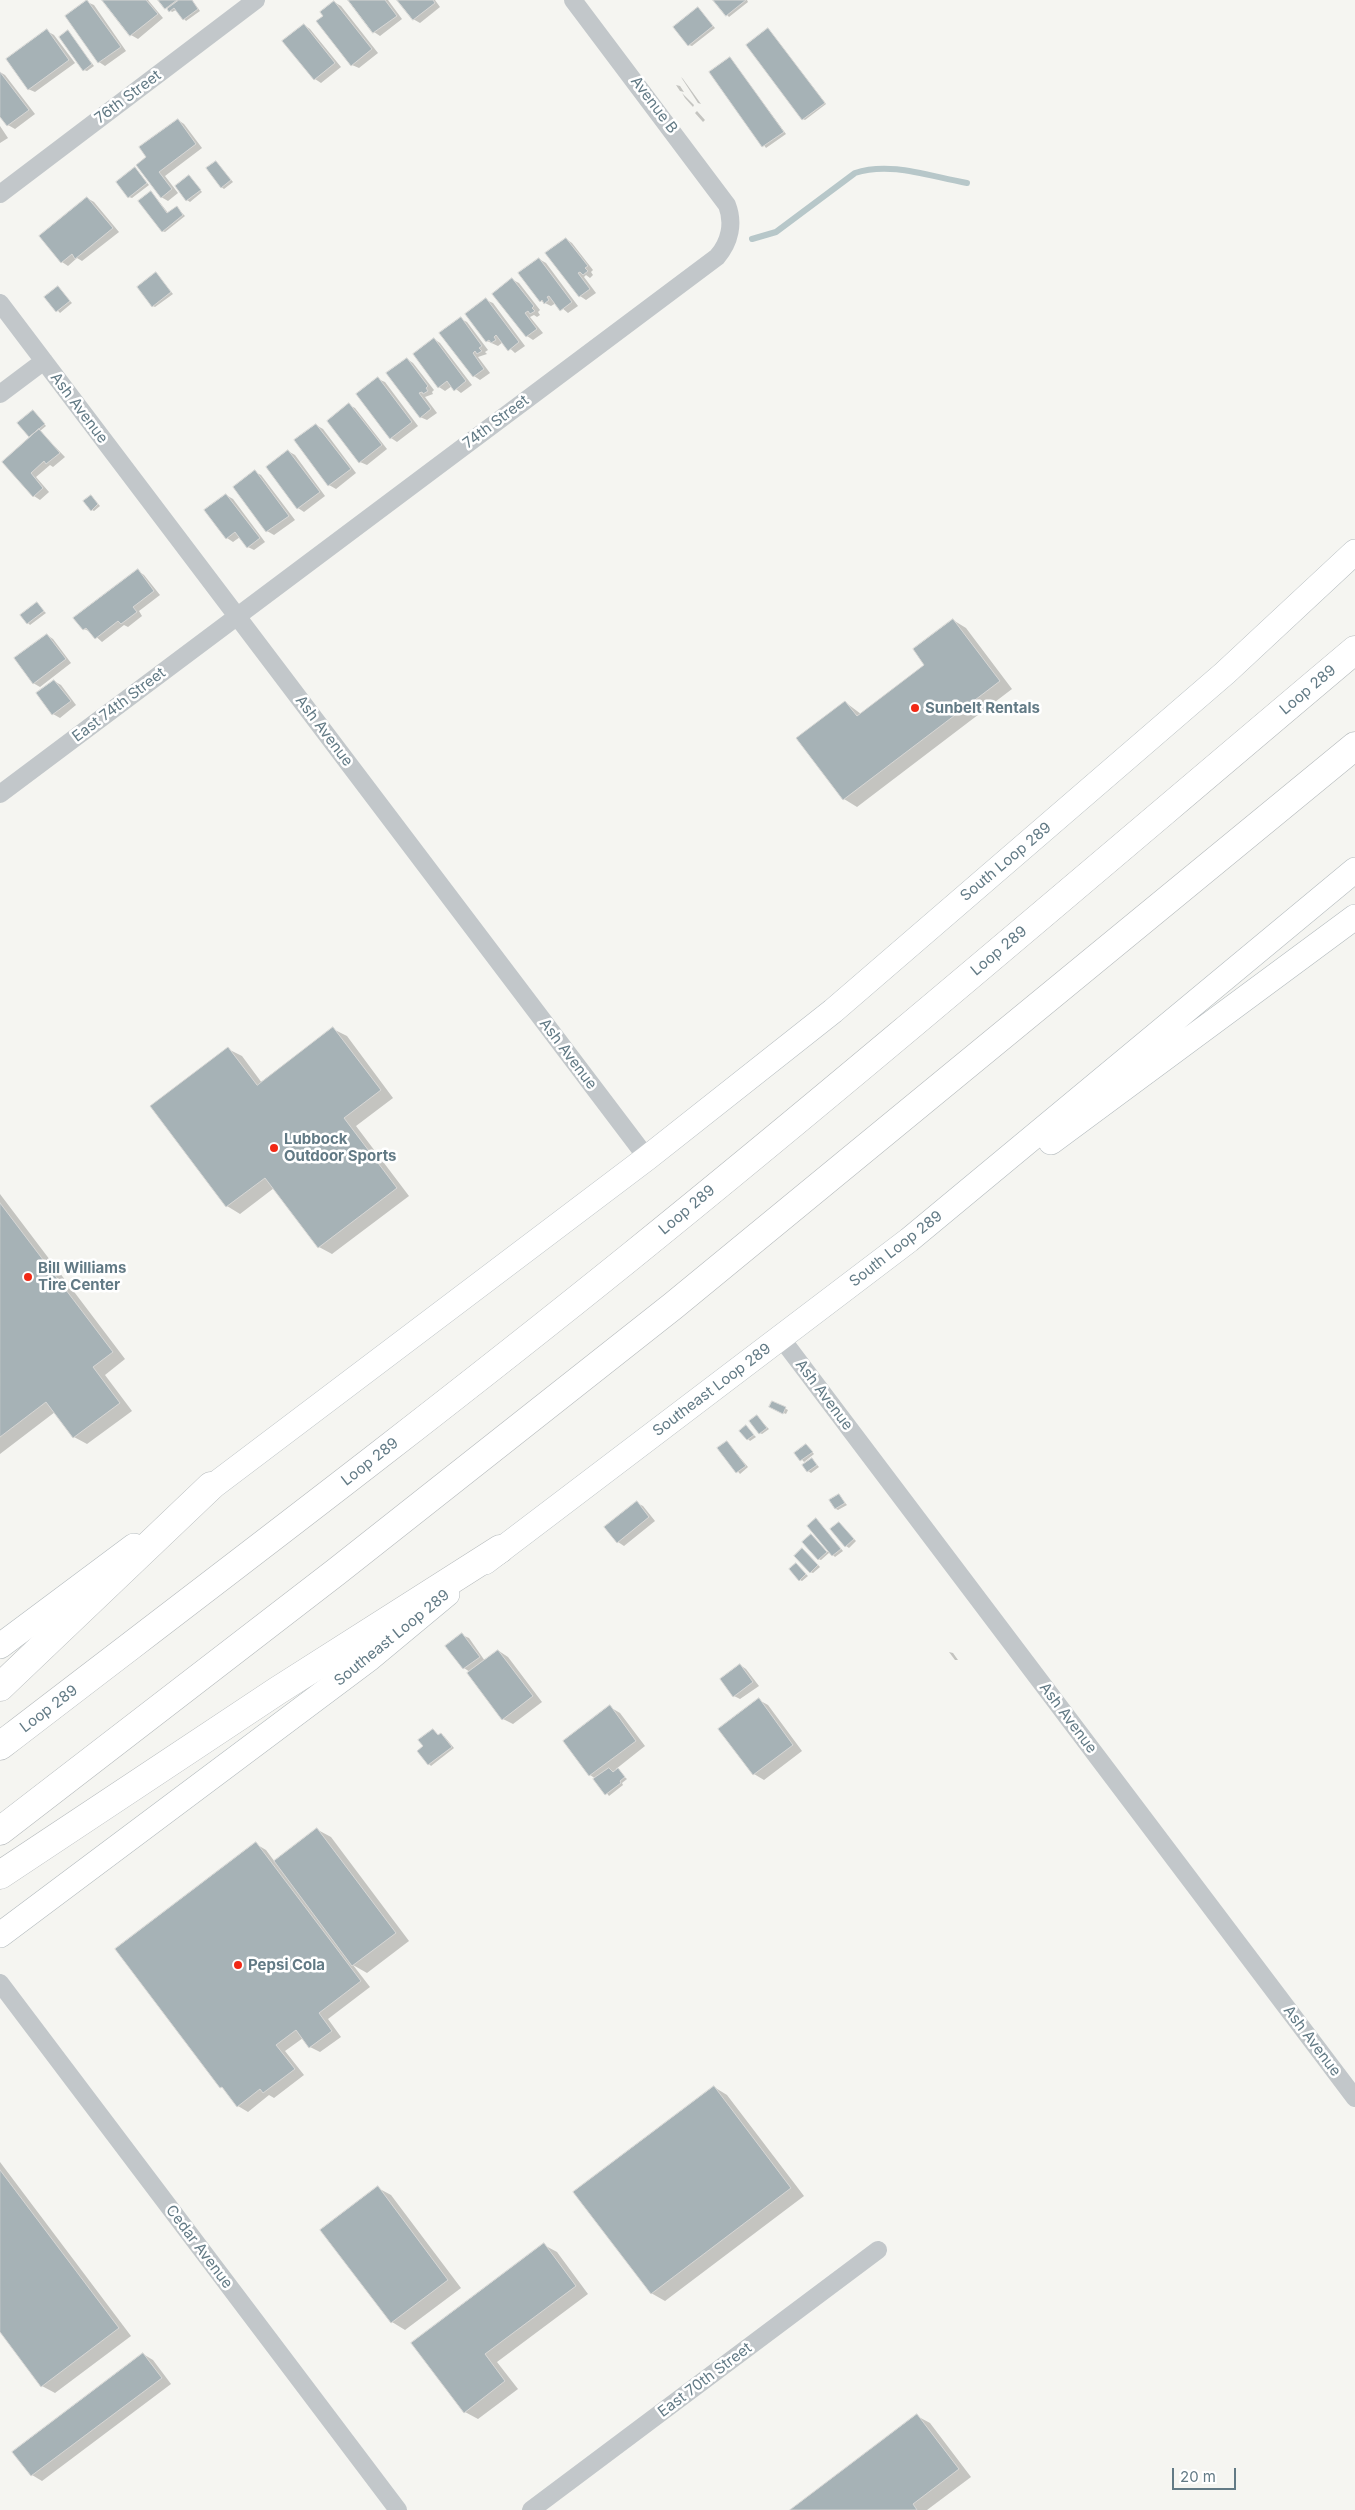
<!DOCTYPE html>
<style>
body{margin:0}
#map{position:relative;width:1355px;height:2510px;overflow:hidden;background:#f5f5f1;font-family:Inter,sans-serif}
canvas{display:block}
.scale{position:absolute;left:1172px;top:2468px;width:64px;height:22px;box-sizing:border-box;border:2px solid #627a85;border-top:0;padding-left:6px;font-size:15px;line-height:18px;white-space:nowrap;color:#627a85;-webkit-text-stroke:4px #fff;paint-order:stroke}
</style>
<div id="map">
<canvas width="1355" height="2510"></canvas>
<div class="scale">20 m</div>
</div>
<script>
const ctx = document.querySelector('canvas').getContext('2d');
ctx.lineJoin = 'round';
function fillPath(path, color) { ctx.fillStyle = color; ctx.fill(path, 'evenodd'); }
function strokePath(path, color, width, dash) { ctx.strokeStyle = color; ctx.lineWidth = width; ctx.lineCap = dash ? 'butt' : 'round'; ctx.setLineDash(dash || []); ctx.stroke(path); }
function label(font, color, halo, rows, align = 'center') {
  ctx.font = font + ' Inter,sans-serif'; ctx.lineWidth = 5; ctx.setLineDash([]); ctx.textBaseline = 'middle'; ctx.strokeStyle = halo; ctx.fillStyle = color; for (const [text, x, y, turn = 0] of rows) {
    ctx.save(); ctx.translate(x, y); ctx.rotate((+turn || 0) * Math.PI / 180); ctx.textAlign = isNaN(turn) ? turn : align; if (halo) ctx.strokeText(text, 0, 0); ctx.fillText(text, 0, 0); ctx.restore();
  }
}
const shadow = new Path2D(`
 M104,0H148L163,18L138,39L131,35Z
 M160,0H192L200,11L186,21L176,10L172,12Z
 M349,0H388L402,19L380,36L374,32Z
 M398,0H435L440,7L420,23L413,19Z
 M714,0H747L748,2L729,17Z
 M87,2L94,5L126,51L105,66L99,62Z
 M334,2L341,6L378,53L359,68L352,65Z
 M698,9L715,28L692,46L689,45Z
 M304,25L310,29L341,67L321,83L315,79Z
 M768,29L826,104L805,120L803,119Z
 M47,31L54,35L75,63L35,92L28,89Z
 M68,32L94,66L87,71L84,70Z
 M730,58L786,134L766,148L711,72Z
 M0,72L5,75L35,114L15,129L8,125L0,114Z
 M681,77L683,79L701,104L698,103Z
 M676,85L680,86L684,92L680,91Z
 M682,93L694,105L693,107L685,98Z
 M697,111L705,120L703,122L695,113Z
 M178,120L184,124L202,148L165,176L178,193L168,201L161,197L148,157Z
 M0,126L8,138L0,143Z
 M216,162L233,182L224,189L221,187Z
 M135,169L149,185L132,198L129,197Z
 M189,177L202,192L190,202L187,200Z
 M153,194L169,214L177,208L185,216L165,232L162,231Z
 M87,198L94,202L119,232L82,261L77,258L68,266L62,262Z
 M566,239L572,243L593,270L591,272L593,275L590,278L586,275L584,277L596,293L586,300L580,296L547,253Z
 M539,259L546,263L578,306L568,313L556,303L551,306L541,301Z
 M156,274L173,294L155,307L153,306Z
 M513,280L519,283L540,310L538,312L540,315L537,317L534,315L530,317L543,333L533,340L527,336Z
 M58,288L72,303L60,313L46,298Z
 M486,300L493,303L525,346L515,353L503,342L498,346L487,341Z
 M461,319L467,322L488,350L485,352L487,354L478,357L490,373L480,380L474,376Z
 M434,339L440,343L472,385L461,393L452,386L445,391L439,387Z
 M407,359L413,363L434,390L432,392L433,394L425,397L437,413L427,420L420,417Z
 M378,379L385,382L418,426L397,442L391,438Z
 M349,405L355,408L387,449L367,465L360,462Z
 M33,411L46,426L40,431L65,457L53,467L50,465L36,477L49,492L40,500L34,496L4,462L32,438L30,436Z
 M316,425L323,429L356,473L336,489L329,485L296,441Z
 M288,451L295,455L325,496L304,512L298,508L268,467Z
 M255,472L261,475L295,520L274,535L267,531L234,487Z
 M226,495L233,499L265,542L254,550L248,547L240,537L233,542L227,538Z
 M91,496L100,506L94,511L92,510Z
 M138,571L144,575L160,595L139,611L142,616L128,627L124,625L102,642L91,632L84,629Z
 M37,604L46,613L30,625L28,623Z
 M953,620L966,628L1012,689L857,807L844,799L845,702L861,714L926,665Z
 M47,635L53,639L71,663L40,687L33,683Z
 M54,681L61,685L76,705L60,718L53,714Z
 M333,1029L347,1036L393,1098L356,1126L409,1196L332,1254L319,1247L274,1188L240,1214L227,1206L152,1106L228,1049L242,1056L262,1083Z
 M0,1194L125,1359L105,1375L132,1411L87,1444L74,1437L55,1412L0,1454Z
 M773,1402L788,1410L786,1414L771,1407Z
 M757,1417L769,1429L762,1434L760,1433Z
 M746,1427L756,1437L750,1441L748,1439Z
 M727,1442L748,1467L740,1474L718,1448Z
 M806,1445L814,1454L804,1462L796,1453Z
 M812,1459L819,1467L811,1473L808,1471Z
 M839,1496L847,1505L838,1510L836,1509Z
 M637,1503L643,1506L655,1521L624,1546L618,1542Z
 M817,1520L843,1551L835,1557L830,1552L821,1560L818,1559L814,1537L827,1552L829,1551Z
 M839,1523L856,1541L849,1548L846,1546Z
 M805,1551L820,1567L813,1573L810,1572Z
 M798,1566L808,1576L802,1581L800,1580Z
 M462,1635L469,1638L485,1661L499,1651L508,1657L542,1702L513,1724L503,1719L470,1672L464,1668Z
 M949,1652L953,1653L958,1660H955Z
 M740,1665L746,1669L759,1686L740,1699L734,1696Z
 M759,1700L768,1705L802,1751L764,1780L754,1774Z
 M610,1707L620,1713L645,1746L616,1769L627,1779L622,1783L623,1785L609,1796L596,1779L590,1775Z
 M433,1730L439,1736H444L454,1748L431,1766L429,1764L425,1747Z
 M318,1830L331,1837L409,1941L367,1973L353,1965L370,1987L328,2019L341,2037L320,2052L310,2047L303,2038L285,2051L304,2075L274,2098L269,2095L248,2112L238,2106L226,2090L221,2087L256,1844L266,1850L275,1862Z
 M714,2087L727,2095L804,2196L665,2301L651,2293Z
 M0,2162L131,2336L55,2393L42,2386L0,2330Z
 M378,2188L391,2195L461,2288L405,2330L392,2322Z
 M544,2245L557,2252L588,2294L497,2362L518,2389L478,2419L465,2412L413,2343Z
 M143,2354L153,2360L171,2384L42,2481L32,2475Z
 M917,2416L930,2423L971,2477L927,2510H792Z`);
const stream = new Path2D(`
 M752,239L776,232L855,173C891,161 931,177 967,183`);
const building = new Path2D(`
 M87,0L121,47L98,63L65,16Z
 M102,0H146L158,14L130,36Z
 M158,0H177L165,9Z
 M179,0H192L198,9L183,20L174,8L169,12L167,9Z
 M348,0H385L397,16L373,33Z
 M397,0H433L435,3L413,20Z
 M713,0H746L726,16Z
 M334,1L372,49L351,66L316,21L323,16L320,12Z
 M698,7L713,26L688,46L673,27Z
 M304,24L335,63L314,80L282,41Z
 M768,28L825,103L802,120L746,45Z
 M47,29L69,60L28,90L6,59Z
 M68,30L92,64L83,71L59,37Z
 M730,57L784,132L762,147L709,72Z
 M0,72L29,110L7,126L0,117Z
 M178,119L196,144L159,172L172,189L161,198L136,165L146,157L139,147Z
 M216,161L231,180L221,188L206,168Z
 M135,167L147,183L128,198L116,182Z
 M189,175L201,190L186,201L175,186Z
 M151,191L167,213L177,206L183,215L162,232L138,201Z
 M87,197L113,228L75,259L72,254L61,263L39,236Z
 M566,238L588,266L585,268L588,271L583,275L580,272L578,273L590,289L579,297L545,253Z
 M539,258L572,302L560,311L549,296L547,297L549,300L544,304L542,300L540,302L518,273Z
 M156,272L171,292L152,307L137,287Z
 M512,278L534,306L532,308L535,311L530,314L528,311L525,313L537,329L526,337L492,294Z
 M58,286L70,301L56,312L44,297Z
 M486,298L519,342L508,351L496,335L494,337L496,340L491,343L489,340L486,342L465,314Z
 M461,317L482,346L479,348L482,351L477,354L475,351L473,353L484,369L473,377L439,333Z
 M434,338L466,381L454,391L447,381L438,388L413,354Z
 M407,358L428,386L426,388L428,391L423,394L422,392L419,393L431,409L420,418L386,373Z
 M378,377L412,422L390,439L356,394Z
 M349,403L382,445L359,463L327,421Z
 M33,410L45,424L29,437L17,423Z
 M316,424L351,469L328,486L294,440Z
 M39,429L60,453L46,464L44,461L31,473L43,488L33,497L2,462Z
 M288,450L320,492L297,509L266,467Z
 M255,470L289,516L266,532L233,487Z
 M226,494L260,538L247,548L235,532L226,539L204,510Z
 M91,495L98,504L91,511L83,501Z
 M138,569L154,591L133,607L137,612L121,624L118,621L95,639L86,628L83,630L73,618Z
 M37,602L44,611L27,624L20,615Z
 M953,619L1000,681L843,800L796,738L845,701L857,716L924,665L913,649Z
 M47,634L66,659L33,684L14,658Z
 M54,680L71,701L52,715L36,693Z
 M333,1027L381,1090L344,1118L397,1188L318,1248L265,1178L226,1207L150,1106L228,1047L257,1085Z
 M0,1203L113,1352L93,1367L120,1403L73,1438L46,1402L0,1437Z
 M772,1401L786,1407L783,1414L769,1407Z
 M757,1415L767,1428L759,1434L749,1421Z
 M746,1425L754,1435L747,1440L739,1431Z
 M727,1441L746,1466L736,1473L717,1448Z
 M806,1444L813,1452L800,1461L794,1453Z
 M812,1458L817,1465L807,1472L802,1465Z
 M839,1494L845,1503L835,1509L829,1500Z
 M637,1501L649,1517L617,1543L604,1527Z
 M816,1518L841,1549L832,1556L807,1526Z
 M839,1522L854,1539L845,1547L830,1529Z
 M811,1534L827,1552L818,1560L802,1542Z
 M802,1548L818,1565L810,1573L794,1556Z
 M796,1563L806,1574L799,1581L789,1569Z
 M462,1633L480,1657L463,1669L445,1646Z
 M498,1650L533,1696L502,1720L467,1673Z
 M740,1664L753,1682L733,1697L720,1679Z
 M759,1698L793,1745L753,1775L718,1729Z
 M610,1705L636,1741L589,1776L563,1741Z
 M433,1729L438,1735L441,1733L452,1747L428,1765L417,1751L423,1746L418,1740Z
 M609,1768L613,1772L618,1768L625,1777L620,1781L621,1783L605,1795L593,1779Z
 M317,1828L396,1933L352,1966L274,1861Z
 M256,1842L361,1981L319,2013L332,2031L309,2048L296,2030L276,2045L295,2069L263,2093L260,2089L237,2107L222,2087L220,2088L115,1949Z
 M714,2086L791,2188L651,2294L573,2192Z
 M0,2170L119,2328L41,2387L0,2332Z
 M378,2186L448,2280L391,2323L320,2230Z
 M544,2243L576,2286L485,2354L505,2381L464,2413L411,2343Z
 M143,2353L162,2378L31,2476L12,2452Z
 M917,2414L959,2469L913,2504L917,2510H790Z`);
const minor = new Path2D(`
 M0,194L256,0
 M0,303L647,1158
 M0,394L44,361
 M0,794L717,257C730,242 734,223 727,205L573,0
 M781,1338L1355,2098
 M0,1983L398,2510
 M531,2510L878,2250`);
const secondary = new Path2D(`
 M1051,1142L1355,917
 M196,1499L647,1158L833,1011L1225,673L1355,552
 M485,1562L909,1240L1355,870
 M0,1646L134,1546
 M0,1935L370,1658L447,1594`);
const motorway = new Path2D(`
 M0,1687L211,1486
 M0,1746C211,1584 423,1424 630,1257C875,1059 1114,853 1355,650
 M0,1831L336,1572L673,1306L1355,746
 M0,1875L277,1691L500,1549`);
const markers = [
 [915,708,5,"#f12815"],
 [274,1148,5,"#f12815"],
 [28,1277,5,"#f12815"],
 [238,1965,5,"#f12815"]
];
const streetNames = [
 ["76th Street",128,97,-37],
 ["Avenue B",654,105,53],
 ["Ash Avenue",79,408,53],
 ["74th Street",496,422,-37],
 ["Loop 289",1308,690,-40],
 ["East 74th Street",119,705,-37],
 ["Ash Avenue",324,731,53],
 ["South Loop 289",1006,862,-40],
 ["Loop 289",999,951,-40],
 ["Ash Avenue",568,1054,53],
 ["Loop 289",687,1210,-40],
 ["South Loop 289",896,1249,-38],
 ["Southeast Loop 289",712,1390,-37],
 ["Ash Avenue",824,1395,53],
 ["Loop 289",370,1462,-38],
 ["Southeast Loop 289",392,1638,-39],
 ["Loop 289",49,1709,-37],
 ["Ash Avenue",1068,1718,53],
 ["Ash Avenue",1312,2041,53],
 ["Cedar Avenue",199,2247,53],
 ["East 70th Street",705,2380,-37]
];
const poiNames = [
 ["Sunbelt Rentals",925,708],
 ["Lubbock",284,1139],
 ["Outdoor Sports",284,1156],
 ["Bill Williams",38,1268],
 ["Tire Center",38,1285],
 ["Pepsi Cola",248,1965]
];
fillPath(shadow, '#0003');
strokePath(stream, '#b7c7c9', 6);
fillPath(building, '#a6b2b6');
strokePath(building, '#d6d6d4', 1);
strokePath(secondary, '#b4bbbe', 26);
strokePath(motorway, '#b4b9bb', 29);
strokePath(minor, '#c2c7ca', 18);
strokePath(secondary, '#fff', 25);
strokePath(motorway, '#fff', 28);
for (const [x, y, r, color] of markers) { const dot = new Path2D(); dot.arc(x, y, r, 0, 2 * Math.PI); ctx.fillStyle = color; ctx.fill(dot); strokePath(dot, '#fff', 2); }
label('15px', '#627a85', '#fff', streetNames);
label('bold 15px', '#627a85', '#fff', poiNames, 'left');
</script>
